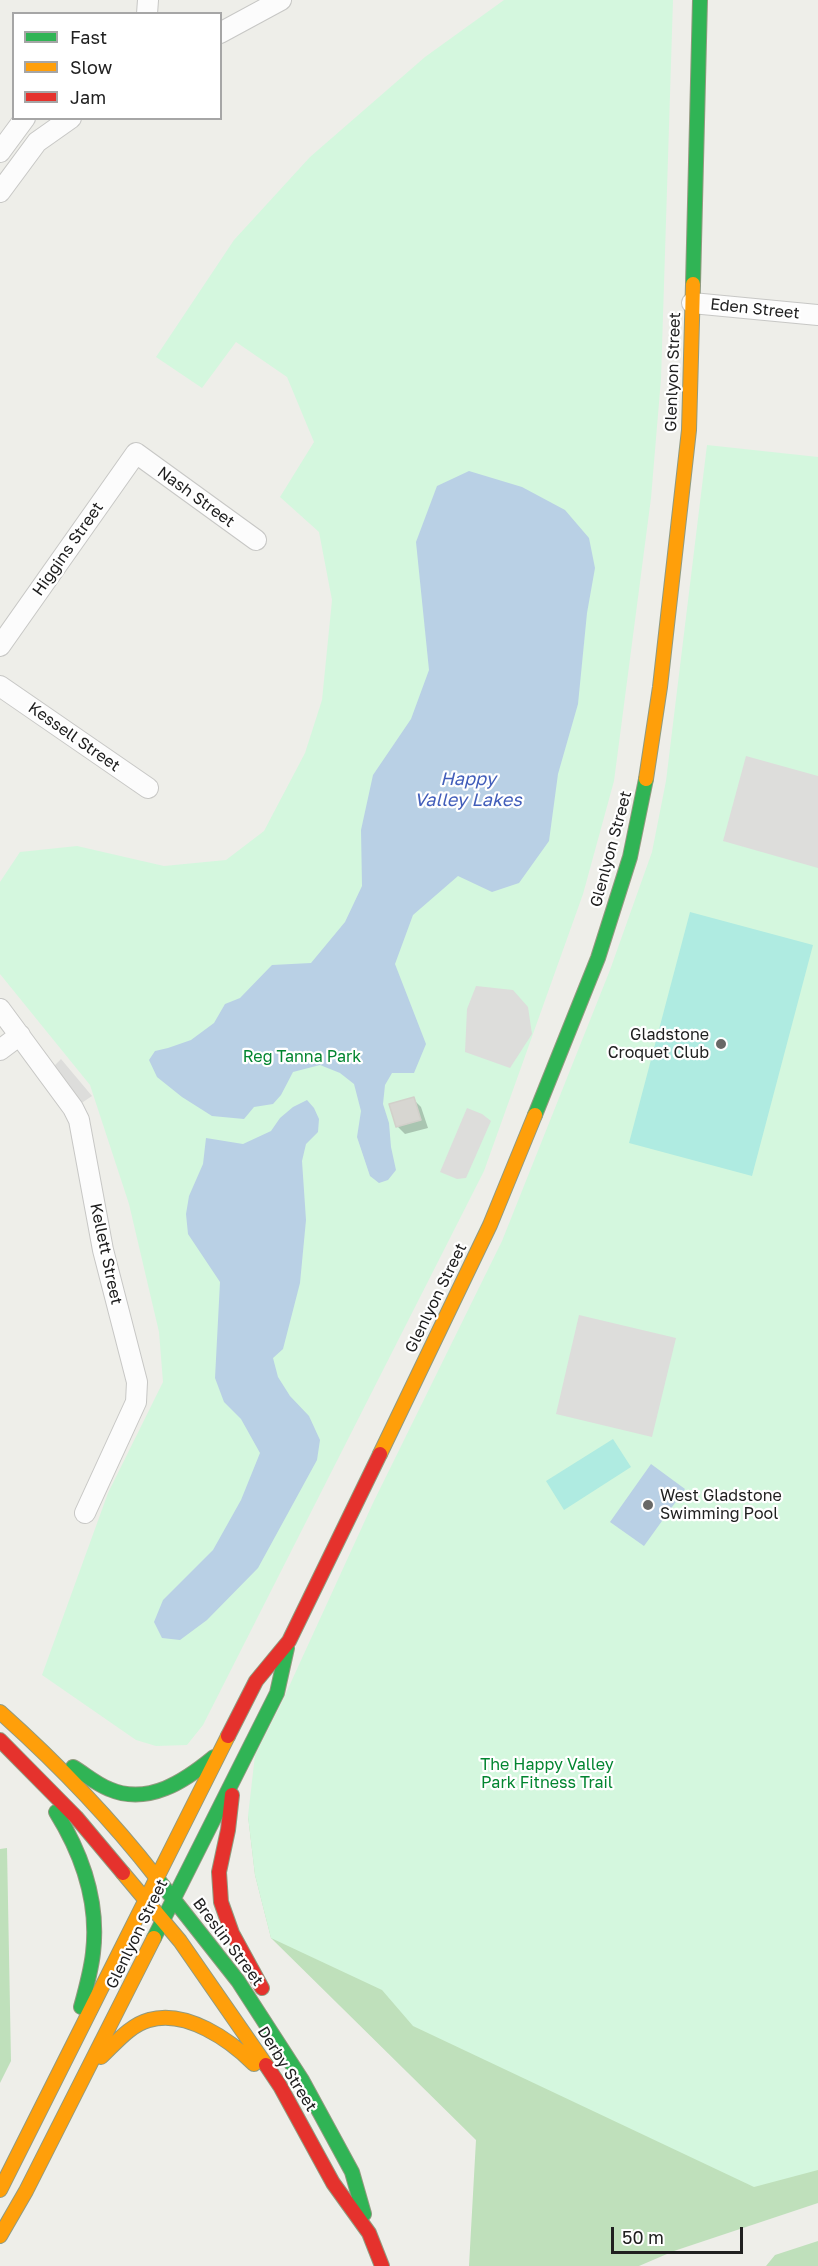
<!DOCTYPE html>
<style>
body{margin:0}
#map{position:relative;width:818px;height:2266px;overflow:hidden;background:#eeeee9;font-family:"Golos Text",sans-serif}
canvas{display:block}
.legend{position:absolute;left:12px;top:12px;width:210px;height:108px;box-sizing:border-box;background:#fff;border:2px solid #a6a6a6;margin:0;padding:8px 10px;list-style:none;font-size:18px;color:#202020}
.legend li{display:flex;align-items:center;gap:12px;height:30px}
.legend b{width:30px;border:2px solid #a6a6a6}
.scale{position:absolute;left:611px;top:2227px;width:132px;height:27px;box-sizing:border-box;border:3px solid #202020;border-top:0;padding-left:8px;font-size:18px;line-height:21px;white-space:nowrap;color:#202020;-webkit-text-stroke:4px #fff;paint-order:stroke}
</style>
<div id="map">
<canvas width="818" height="2266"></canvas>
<ul class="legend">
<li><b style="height:8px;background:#30b455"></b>Fast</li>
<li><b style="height:8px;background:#ff9f0a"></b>Slow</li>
<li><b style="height:8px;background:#e5322d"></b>Jam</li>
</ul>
<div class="scale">50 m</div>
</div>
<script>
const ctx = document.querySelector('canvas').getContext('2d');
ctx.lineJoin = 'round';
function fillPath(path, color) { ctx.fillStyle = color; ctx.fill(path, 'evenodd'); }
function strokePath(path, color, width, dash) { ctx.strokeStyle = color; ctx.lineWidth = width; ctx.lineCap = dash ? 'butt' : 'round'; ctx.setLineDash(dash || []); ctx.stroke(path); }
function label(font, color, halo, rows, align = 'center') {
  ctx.font = font + ' "Golos Text",sans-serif'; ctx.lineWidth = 4.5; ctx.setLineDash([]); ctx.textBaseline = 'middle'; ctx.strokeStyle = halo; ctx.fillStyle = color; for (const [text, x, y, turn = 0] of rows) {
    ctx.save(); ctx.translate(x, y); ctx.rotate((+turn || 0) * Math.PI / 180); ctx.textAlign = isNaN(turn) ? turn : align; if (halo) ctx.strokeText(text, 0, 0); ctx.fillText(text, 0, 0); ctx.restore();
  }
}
const forest = new Path2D(`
 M818,1518V2203L674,2251L639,2266H469L476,2140L271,1938L255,1875L248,1816Z
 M7,1848L11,2061L0,2083V1849Z
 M818,2241V2266H766L775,2255Z`);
const park = new Path2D(`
 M504,0H673L661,379L651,498L614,781L583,894L484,1171L203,1725L187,1745L156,1746L136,1740L42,1675L108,1493L163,1382L159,1332L129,1204L90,1085L0,974V882L20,852L77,846L164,866L226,860L264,831L305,753L322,700L332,600L319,532L280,497L314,442L287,377L236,342L202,388L156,357L234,240L310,157L425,57Z
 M707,445L818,457V2170L754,2187L413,2026L382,1990L271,1938L255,1875L248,1816L255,1755L281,1704L373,1503L502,1241L610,970L652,852L666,781Z`);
const pitch = new Path2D(`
 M690,912L813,945L752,1176L629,1143Z
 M613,1439L631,1467L564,1510L546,1481Z`);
const parking = new Path2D(`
 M746,756L818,776V868L723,841Z
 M476,986L513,990L528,1007L532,1034L510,1068L465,1052L467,1009Z
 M61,1059L92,1096L77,1106L50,1070Z
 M467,1108L482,1114L491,1121L466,1178L457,1179L440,1172Z
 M579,1315L676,1338L652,1437L556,1414Z`);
const water = new Path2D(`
 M469,471L522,487L565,510L589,538L595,568L587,613L578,704L558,774L549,841L519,883L492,892L458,876L413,915L395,964L426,1044L414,1073H392L385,1085L383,1104L389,1123L391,1147L396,1170L388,1180L379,1183L370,1176L357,1137L361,1111L354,1084L340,1073L320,1065L293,1072L281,1095L273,1104L254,1107L244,1119L212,1116L182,1097L157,1077L149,1060L155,1051L168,1048L191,1040L214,1023L225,1004L240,998L272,965L311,963L345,922L362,886L361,830L373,775L411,719L429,670L416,542L437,486Z
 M307,1100L314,1108L319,1119L318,1132L306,1144L302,1161L306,1220L300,1283L283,1349L273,1358L278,1377L290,1396L309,1416L320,1440L317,1460L258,1568L207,1620L180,1640L162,1638L154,1622L163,1600L213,1550L241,1500L260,1453L241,1419L224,1402L215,1378L220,1282L188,1234L186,1214L189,1196L203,1164L206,1138L243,1144L271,1131L280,1118L293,1107Z
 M651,1464L685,1489L644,1546L610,1522Z`);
const shadow = new Path2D(`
 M413,1099L421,1107L428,1128L405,1134L397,1126Z`);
const building = new Path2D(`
 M414,1097L421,1120L396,1127L389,1104Z`);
const street = new Path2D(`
 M147,14L148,0
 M220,33L281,0
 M0,152L25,118
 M0,192L37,142L71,118
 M692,303L818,315
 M0,646L136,453L256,540
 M0,686L148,788
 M0,1009L73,1108L79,1120L103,1250L137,1382L136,1402L85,1513
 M0,1050L20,1035`);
const fast = new Path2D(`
 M693,284L700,0
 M535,1115L598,958L630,857L646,779
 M73,1767C85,1774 96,1784 109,1789C148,1806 185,1781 214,1757
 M56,1812C82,1854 99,1903 93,1953C91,1971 86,1989 81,2007
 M156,1877L238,1981L302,2080L352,2172L364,2214
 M154,1938L277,1693L287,1648`);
const slow = new Path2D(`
 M646,779L660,687L689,430L693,284
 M380,1454L490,1225L535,1115
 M0,1712C56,1762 110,1818 156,1877
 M123,1873L180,1941L266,2065
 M101,2057C115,2044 130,2025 149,2020C186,2009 230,2040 254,2064
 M0,2190L228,1736
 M0,2236L26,2191L154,1938`);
const jam = new Path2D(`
 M228,1736L256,1681L289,1641L380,1454
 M0,1740L76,1817L123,1873
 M232,1795L228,1830L219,1872L221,1902L232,1933L262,1988
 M266,2065L280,2086L333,2183L369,2233L382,2266`);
const markers = [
 [721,1044,6,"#686866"],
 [648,1505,6,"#686866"]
];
const streetNames = [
 ["Eden Street",755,309,6],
 ["Glenlyon Street",673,372,-88],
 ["Nash Street",196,497,36],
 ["Higgins Street",68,549,-55],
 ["Kessell Street",74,737,35],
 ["Glenlyon Street",611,849,-75],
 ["Kellett Street",106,1254,78],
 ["Glenlyon Street",436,1298,-64],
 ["Glenlyon Street",137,1934,-64],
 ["Breslin Street",228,1942,53],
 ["Derby Street",287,2069,58]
];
const poiNames = [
 ["Gladstone",709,1035],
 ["Croquet Club",709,1053],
 ["West Gladstone",660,1496,"left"],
 ["Swimming Pool",660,1514,"left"]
];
const parkNames = [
 ["Reg Tanna Park",302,1057],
 ["The Happy Valley",547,1765],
 ["Park Fitness Trail",547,1783]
];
const waterNames = [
 ["Happy",468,779],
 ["Valley Lakes",468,800]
];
fillPath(forest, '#bfe0bb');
fillPath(park, '#d4f7de');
fillPath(pitch, '#afebe1');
fillPath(parking, '#dddddb');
fillPath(water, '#b9d0e5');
fillPath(shadow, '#0003');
fillPath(building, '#d7d6d1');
strokePath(building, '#d2d0ca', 1.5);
strokePath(street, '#c7c7c5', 22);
strokePath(fast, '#919a7f', 16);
strokePath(slow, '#919a7f', 16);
strokePath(jam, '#919a7f', 16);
strokePath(street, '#fcfcfc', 20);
strokePath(fast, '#30b455', 14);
strokePath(slow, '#ff9f0a', 14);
strokePath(jam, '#e5322d', 14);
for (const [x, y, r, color] of markers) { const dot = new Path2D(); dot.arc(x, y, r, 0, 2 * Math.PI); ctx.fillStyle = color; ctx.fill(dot); strokePath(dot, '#fff', 2); }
label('16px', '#202020', '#fff', streetNames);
label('16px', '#202020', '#fff', poiNames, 'right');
label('16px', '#028530', '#fff', parkNames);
label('italic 18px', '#425eba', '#fff', waterNames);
</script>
